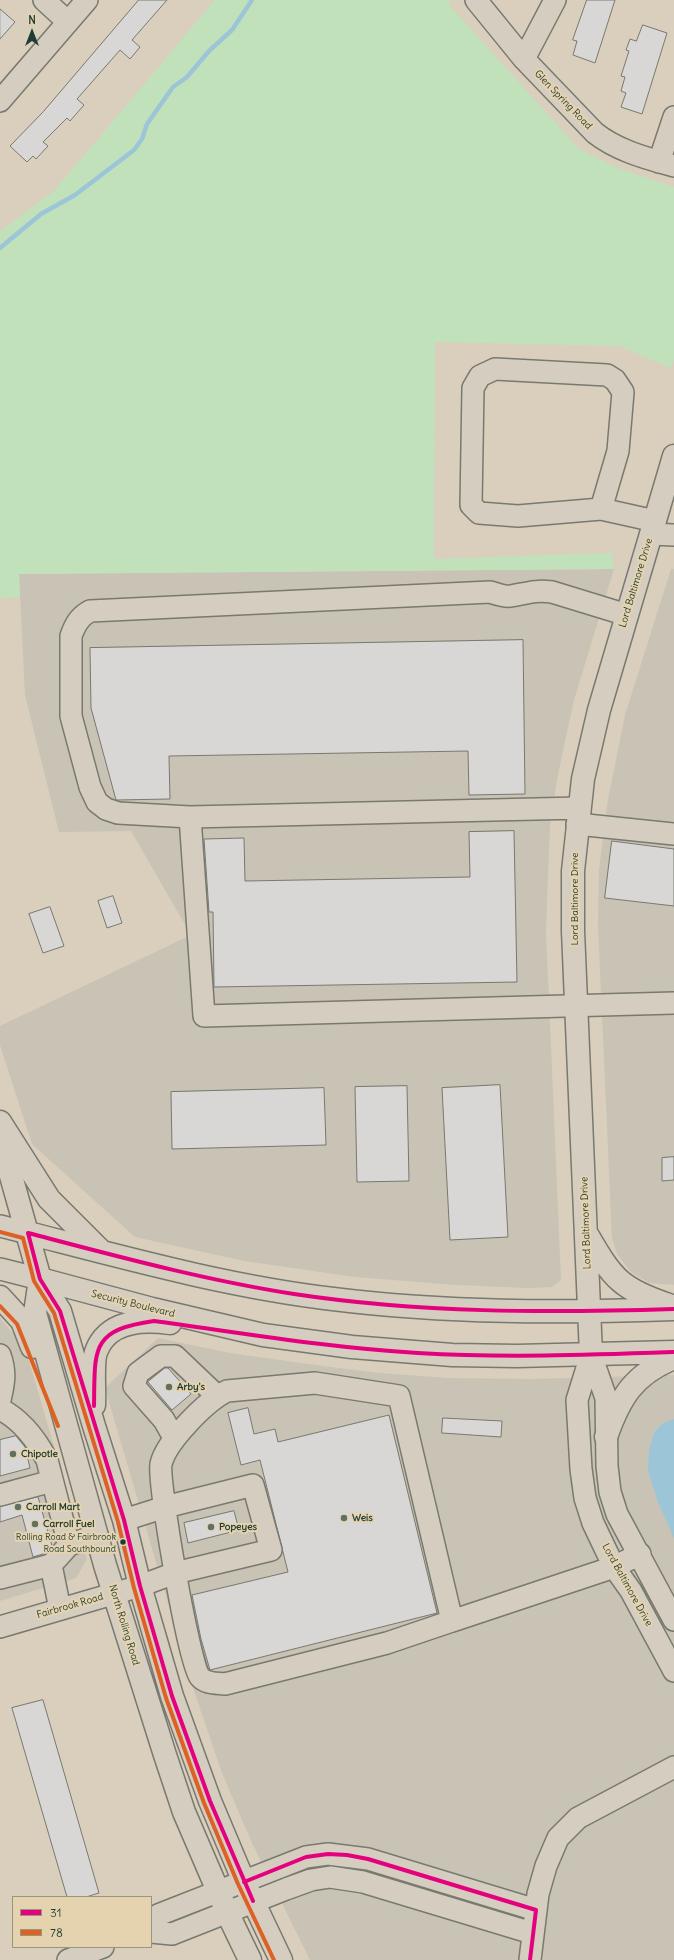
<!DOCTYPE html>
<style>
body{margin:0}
#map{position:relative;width:674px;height:1960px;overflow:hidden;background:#d9cfbc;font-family:Delius,sans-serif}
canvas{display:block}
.legend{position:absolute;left:12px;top:1896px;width:140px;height:52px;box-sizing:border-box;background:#e5d3b0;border:1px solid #96977e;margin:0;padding:5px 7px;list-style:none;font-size:12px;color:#1f3d34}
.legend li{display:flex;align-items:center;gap:8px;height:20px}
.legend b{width:20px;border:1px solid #96977e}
.north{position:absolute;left:12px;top:12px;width:40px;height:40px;-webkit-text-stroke:3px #e5d3b0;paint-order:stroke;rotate:0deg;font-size:11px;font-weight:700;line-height:16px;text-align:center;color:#1f3d34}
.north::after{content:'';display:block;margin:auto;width:14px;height:18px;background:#1f3d34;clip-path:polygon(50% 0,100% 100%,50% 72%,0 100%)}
</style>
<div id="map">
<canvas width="674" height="1960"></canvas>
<ul class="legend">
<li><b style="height:5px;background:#e5007d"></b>31</li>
<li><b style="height:5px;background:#dd6124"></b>78</li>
</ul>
<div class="north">N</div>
</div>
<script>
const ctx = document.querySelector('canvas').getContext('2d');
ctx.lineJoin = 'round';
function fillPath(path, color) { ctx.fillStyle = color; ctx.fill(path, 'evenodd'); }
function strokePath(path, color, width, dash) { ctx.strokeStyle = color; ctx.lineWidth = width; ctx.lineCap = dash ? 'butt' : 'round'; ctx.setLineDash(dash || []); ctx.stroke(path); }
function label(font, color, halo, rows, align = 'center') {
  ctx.font = font + ' Delius,sans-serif'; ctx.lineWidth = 4; ctx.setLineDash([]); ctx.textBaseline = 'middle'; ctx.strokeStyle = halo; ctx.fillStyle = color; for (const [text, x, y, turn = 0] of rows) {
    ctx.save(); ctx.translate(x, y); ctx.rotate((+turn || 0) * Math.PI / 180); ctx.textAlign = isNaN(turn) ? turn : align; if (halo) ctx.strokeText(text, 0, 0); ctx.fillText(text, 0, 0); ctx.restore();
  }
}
const built = new Path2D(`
 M614,569L574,700L558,774L550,825L546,931L561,1280L552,1287L529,1288L456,1285L355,1277L244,1261L135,1237L32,1144L0,1045V1026L191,935L131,831L59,832L25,695L19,574Z
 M671,569H674V1285L649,1283L631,1272L617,1254L612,1238L598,926L599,870L607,805L625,715Z
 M0,1318L15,1336L29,1361L87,1559L76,1578L0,1601Z
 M158,1338L230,1353L308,1364L379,1373L448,1378L532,1379L674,1375V1960H310L252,1843L222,1773L192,1685L105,1388Z`);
const green = new Path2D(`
 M215,0H449L450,6L579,149L618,168L674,187V359L671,368L620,346L435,342L434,559L612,553L614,569L19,574L20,597L0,598V231L54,191Z`);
const water = new Path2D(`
 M674,1419V1538L658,1502L648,1471L649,1450L654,1433L662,1424Z`);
const stream = new Path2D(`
 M0,248L41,214L75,195L134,150L142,139L147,124L173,87L187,77L209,51L232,30L252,0`);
const building = new Path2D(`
 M139,0H167L132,40L140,47L130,59L120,50L77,99L84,105L70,121L67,118L43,142L48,146L36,159L33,156L27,162L10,146L43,112Z
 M587,0H615L595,63L573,55L577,41L573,40Z
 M0,9L15,22L0,39Z
 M643,25L667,33L642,114L621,107L626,93L621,91L625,77L621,76L629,51L626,50L630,39L636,41Z
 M523,640L525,794L469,795L468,751L169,756L170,799L116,800L91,708L90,648Z
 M514,831L517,982L214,987L213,912H209L204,839L244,838L245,881L470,877L469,832Z
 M612,841L674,849V906L605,898Z
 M113,896L122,923L107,928L98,901Z
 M50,907L64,946L43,953L29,914Z
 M500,1085L508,1237L450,1240L442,1088Z
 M407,1086L409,1181L357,1182L355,1087Z
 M324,1088L326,1145L172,1149L171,1092Z
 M674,1157V1180L662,1181V1158Z
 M165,1368H168L191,1394L172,1410L148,1382Z
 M248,1408L254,1434L275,1429L278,1442L389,1415L437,1613L210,1670L201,1639L192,1595L288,1572L260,1460L241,1465L228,1413Z
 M443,1418L502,1421L501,1437L442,1433Z
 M16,1436L25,1447L30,1468L0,1476V1440Z
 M38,1497L52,1546L46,1553L33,1557L22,1515L0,1522V1507Z
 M234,1511L239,1530L188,1543L184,1523Z
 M43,1700L99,1893L86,1897H67L12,1708Z`);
const minor = new Path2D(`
 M44,0L68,22
 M476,0L524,59L595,133C618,151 646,158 674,166
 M524,59L555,0
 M0,101L87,0
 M659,162L674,117
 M601,509L618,451L623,392L615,380L607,375L495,369L480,376L473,388L471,505L479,513L518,516L601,509L655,521
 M651,534L674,535
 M579,808L190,817L118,813L106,809L97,802L90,787L71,716V636C75,625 79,617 90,611L490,592C496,594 505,597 511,596C528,593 535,590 552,592L627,615
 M190,817L204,1016L674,1003
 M577,824L674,834
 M0,1226L28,1233
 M0,1269L40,1279
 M0,1355C6,1372 4,1383 0,1400
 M591,1355L577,1400L581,1469L585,1498L593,1523L614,1567L631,1591L674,1671
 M591,1355L606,1398L607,1466L610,1492L617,1514L674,1620
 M0,1409C22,1420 36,1439 47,1460L69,1545
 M174,1438L164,1420L134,1386L138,1373L161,1356H175L217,1396
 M0,1495L52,1481
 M51,1565L60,1609
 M0,1578L51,1565L69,1545L97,1535
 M452,1621L387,1643L225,1684C216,1683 206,1684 200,1677C189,1665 158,1483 161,1464C166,1442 206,1401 227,1391L315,1383L399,1396L452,1621L614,1567L640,1554
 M0,1627L140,1586L175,1573L271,1550L253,1485L165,1507L124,1520
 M151,1928L158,1915L306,1857L328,1854L368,1859L536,1910
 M151,1932L172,1934L286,1889L311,1880L330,1877L363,1882L532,1933
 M68,1960L103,1947
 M530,1960L538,1894L546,1866L558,1838L578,1818L674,1767`);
const major = new Path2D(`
 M0,1122L49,1199L101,1251
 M0,1137L40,1279L60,1311L94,1426L124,1520L140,1586L172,1696L210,1801L244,1882L281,1960
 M28,1233C129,1259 230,1287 333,1299C446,1313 560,1313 674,1309
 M588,1236C613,1279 621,1289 669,1305
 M40,1279L35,1313L105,1565L165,1755L184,1812L227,1912L250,1960
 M40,1279L152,1309L263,1335L352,1347L452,1355L517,1356L674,1352
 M0,1297L22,1321L32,1347
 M591,1355L573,931V871L583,779L599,710L674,456
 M94,1405C95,1392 92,1363 96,1352C107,1321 142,1319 170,1323
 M606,1437C620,1397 634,1374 674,1358`);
const bus1 = new Path2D(`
 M94,1406C95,1349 90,1330 154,1321C242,1333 329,1348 418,1353C503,1358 588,1355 674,1352
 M244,1882L306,1857L328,1854L347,1855L368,1859L536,1910L530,1960
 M253,1901L210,1801L172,1696L140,1586L124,1520L60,1311L40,1279L28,1233C116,1256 204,1280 294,1294C419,1313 547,1313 674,1309`);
const bus2 = new Path2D(`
 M0,1232L23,1238L34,1281L54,1313L118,1522L134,1588L166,1698L204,1803L238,1884L274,1960
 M0,1306L17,1324L58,1426`);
const markers = [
 [169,1387,4,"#607064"],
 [13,1454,4,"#607064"],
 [18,1507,4,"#607064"],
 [344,1518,4,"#607064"],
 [35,1524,4,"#607064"],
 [211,1527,4,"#607064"],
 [123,1542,3.5,"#1f3d34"]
];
const busNames = [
 ["Rolling Road & Fairbrook",116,1537],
 ["Road Southbound",116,1549]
];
const streetNames = [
 ["Glen Spring Road",563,100,46],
 ["Lord Baltimore Drive",636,583,-73],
 ["Lord Baltimore Drive",575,899,-90],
 ["Lord Baltimore Drive",586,1223,-92],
 ["Security Boulevard",133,1304,14],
 ["Lord Baltimore Drive",627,1585,61],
 ["Fairbrook Road",70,1606,-16],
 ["North Rolling Road",124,1625,73]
];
const poiNames = [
 ["Arby's",177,1387],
 ["Chipotle",21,1454],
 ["Carroll Mart",26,1507],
 ["Weis",352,1518],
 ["Carroll Fuel",43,1524],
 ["Popeyes",219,1527]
];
fillPath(built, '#c8c3b4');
fillPath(green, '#c1e1bb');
fillPath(water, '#9cc6d7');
strokePath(stream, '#9cc6d7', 4.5);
fillPath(building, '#d8d7d5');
strokePath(building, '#78796f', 1);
strokePath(minor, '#78796f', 24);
strokePath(major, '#78796f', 25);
strokePath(minor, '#d5cdc0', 21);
strokePath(major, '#d5cdc0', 22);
strokePath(bus1, '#e5007d', 4);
strokePath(bus2, '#dd6124', 4);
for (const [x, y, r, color] of markers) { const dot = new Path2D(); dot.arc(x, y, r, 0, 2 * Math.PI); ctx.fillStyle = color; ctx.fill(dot); strokePath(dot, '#e5d3b0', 1.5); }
label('9px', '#1f3d34', '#e5d3b0', busNames, 'right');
label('10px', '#1f3d34', '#e5d3b0', streetNames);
label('bold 10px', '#1f3d34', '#e5d3b0', poiNames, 'left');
</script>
